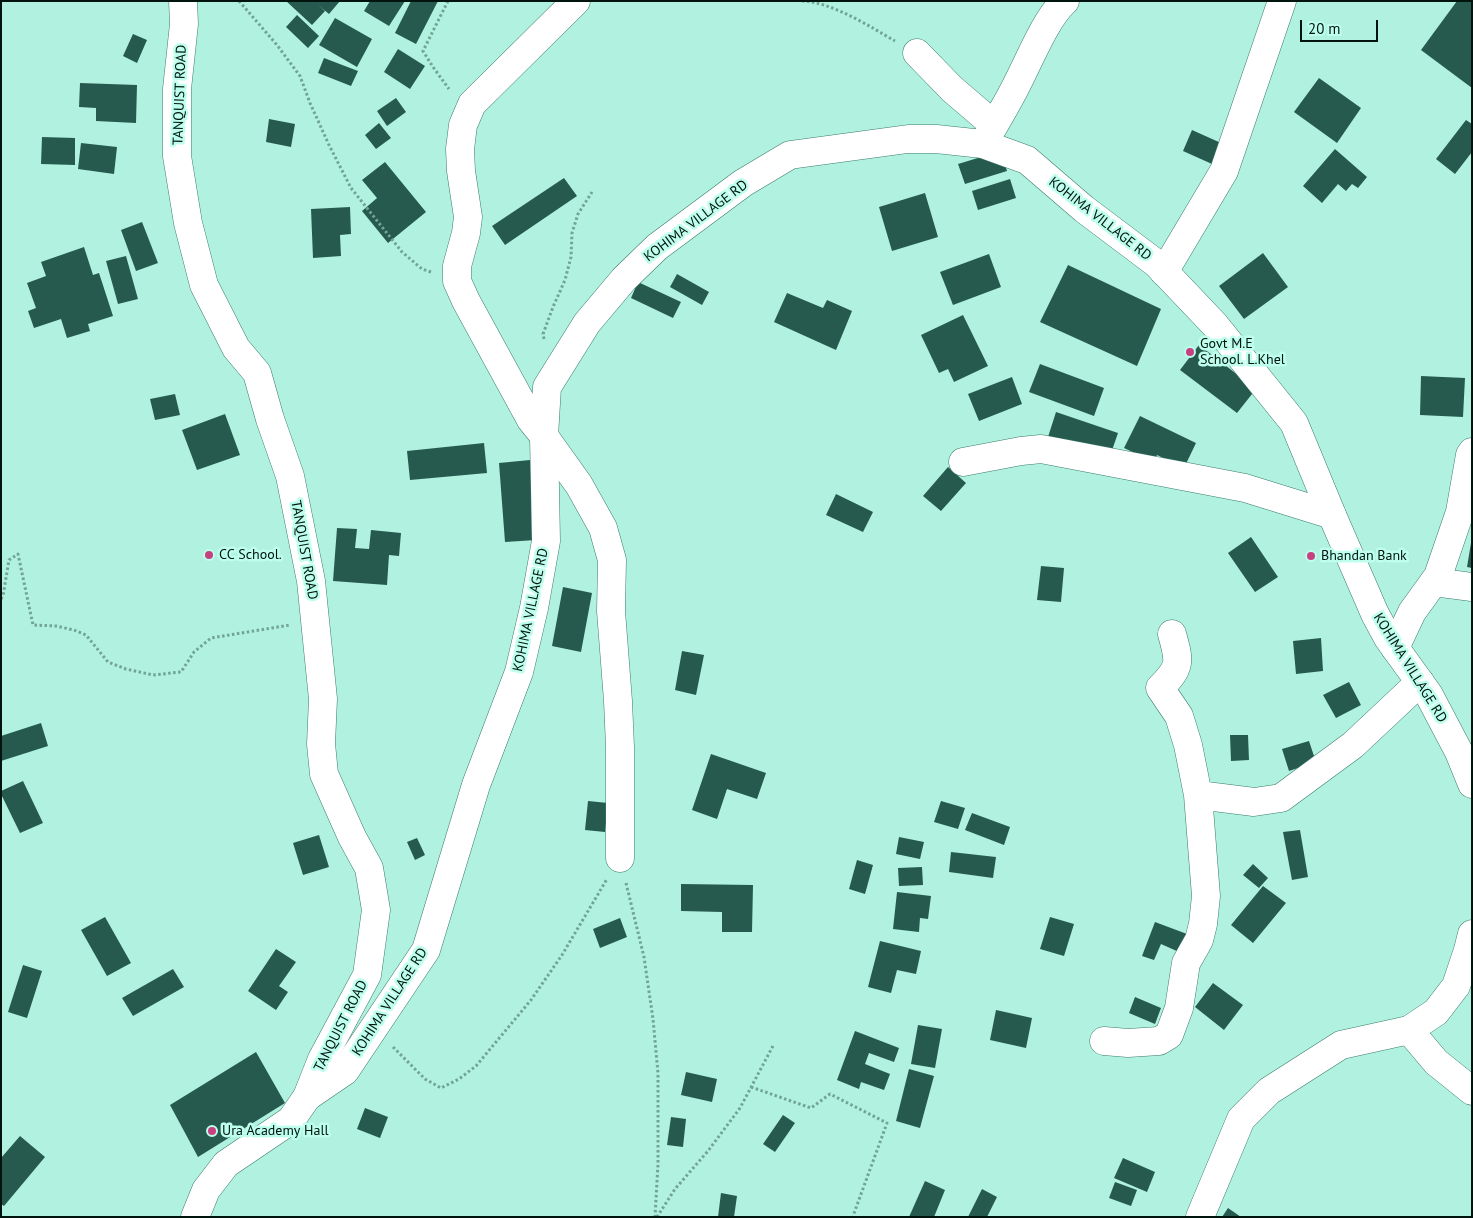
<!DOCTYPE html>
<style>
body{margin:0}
#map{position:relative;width:1473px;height:1218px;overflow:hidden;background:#b0f2df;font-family:"PT Sans",sans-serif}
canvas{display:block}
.frame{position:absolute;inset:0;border:2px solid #00140e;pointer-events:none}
.scale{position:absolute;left:1300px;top:20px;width:78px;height:22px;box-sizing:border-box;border:2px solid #00140e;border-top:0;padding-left:6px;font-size:15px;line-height:18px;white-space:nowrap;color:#00140e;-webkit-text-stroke:4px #bdffec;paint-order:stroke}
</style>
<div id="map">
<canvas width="1473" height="1218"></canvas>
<div class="frame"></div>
<div class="scale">20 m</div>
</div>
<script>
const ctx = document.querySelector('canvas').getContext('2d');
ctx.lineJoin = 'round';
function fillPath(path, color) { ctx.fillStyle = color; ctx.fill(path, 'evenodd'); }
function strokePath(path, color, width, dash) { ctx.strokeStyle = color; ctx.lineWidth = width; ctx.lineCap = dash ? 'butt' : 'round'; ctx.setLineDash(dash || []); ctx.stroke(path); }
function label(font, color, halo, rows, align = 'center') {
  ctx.font = font + ' "PT Sans",sans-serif'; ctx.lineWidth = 5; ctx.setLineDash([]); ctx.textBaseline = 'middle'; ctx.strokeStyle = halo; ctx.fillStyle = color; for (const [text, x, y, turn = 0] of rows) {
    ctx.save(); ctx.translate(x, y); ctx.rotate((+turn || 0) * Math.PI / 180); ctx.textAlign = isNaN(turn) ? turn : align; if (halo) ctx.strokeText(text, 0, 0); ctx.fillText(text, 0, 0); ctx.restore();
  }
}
const building = new Path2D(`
 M286,1H340L329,14L317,4L325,11L312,25Z
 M370,1H405L389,26L364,11Z
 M411,1H438L416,44L395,33Z
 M1457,1H1472V88L1421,50Z
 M297,15L319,36L308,48L286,27Z
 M335,18L372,39L357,67L319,45Z
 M133,34L147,40L137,63L123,56Z
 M398,49L425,66L410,89L384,72Z
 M324,58L358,71L351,86L318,73Z
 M1319,78L1361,108L1337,143L1294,112Z
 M80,83L137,85L136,123L96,121V108L79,107Z
 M396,98L406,112L387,126L377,111Z
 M269,119L295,124L291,147L266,142Z
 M1466,120L1472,124V152L1455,174L1436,159Z
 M379,123L391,138L376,149L365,135Z
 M1192,130L1221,143L1212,164L1183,151Z
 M42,137L75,138V165L41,164Z
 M81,143L117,147L114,174L78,169Z
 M1335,149L1367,177L1358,188L1352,184L1346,191L1338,184L1322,203L1303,186Z
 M1001,151L1007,171L965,184L958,164Z
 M385,162L426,212L388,243L362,211L377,198L362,180Z
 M564,178L577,196L505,245L492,226Z
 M1010,179L1016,198L978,210L972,191Z
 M925,193L938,237L892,251L879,207Z
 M350,207L351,234L340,235L341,256L313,258L311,209Z
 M142,222L158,263L136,271L121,230Z
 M84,247L93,275L99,273L113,316L88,324L90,331L67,338L61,319L34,328L28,311L36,308L27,283L46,276L41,262Z
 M1263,253L1288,287L1244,319L1219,286Z
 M989,254L1001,287L953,305L940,272Z
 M126,256L138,299L118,304L106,261Z
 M1068,265L1161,309L1137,366L1040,322Z
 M677,274L709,292L702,305L670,287Z
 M638,282L681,302L673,318L631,298Z
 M787,293L823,308L827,300L852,311L836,350L774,322Z
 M963,315L988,366L954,382L948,369L939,373L921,335Z
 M1199,345L1256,389L1237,413L1180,370Z
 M1040,364L1104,388L1094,416L1029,392Z
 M1421,376L1465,378L1463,417L1420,415Z
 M1012,377L1022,404L979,421L968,394Z
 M175,394L180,415L155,420L150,399Z
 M1056,412L1118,433L1109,459L1048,437Z
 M225,414L240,455L197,470L182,430Z
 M1140,416L1196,443L1184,468L1157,455L1154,462L1124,448Z
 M484,443L487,473L410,480L407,451Z
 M530,460L536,540L505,542L499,463Z
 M948,467L966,483L941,511L923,496Z
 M836,494L873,512L863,532L826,515Z
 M337,528L357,529L355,548L369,549L371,530L401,533L399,556L389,555L387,585L333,581Z
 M1251,537L1278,577L1255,592L1228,553Z
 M1471,543H1472V568L1467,567Z
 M1041,566L1064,568L1061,602L1037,600Z
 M563,587L592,593L581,652L552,646Z
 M1321,638L1323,671L1296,674L1293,641Z
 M682,651L704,655L696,695L675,690Z
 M1349,682L1361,705L1336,718L1323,695Z
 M41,723L48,746L1,761V736Z
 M1230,735H1248L1249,760L1231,761Z
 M1309,741L1316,762L1289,771L1282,749Z
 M711,754L766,773L757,799L727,789L717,819L692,810Z
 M23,781L43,823L20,833L1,794V791Z
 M588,801L608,803L605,832L585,830Z
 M941,801L965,808L958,829L934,822Z
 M972,813L1010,827L1004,845L965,830Z
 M1300,830L1308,877L1292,880L1283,832Z
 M319,835L329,867L303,875L293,843Z
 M899,837L924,842L920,859L896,854Z
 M417,838L425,855L415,860L407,842Z
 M951,852L996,857L993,878L949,872Z
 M857,860L873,865L865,894L849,889Z
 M1253,864L1268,878L1259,888L1243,875Z
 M922,867L923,885L899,886L898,868Z
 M681,884L753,885L752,932H722V912L681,911Z
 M1263,886L1286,903L1253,943L1231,925Z
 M897,892L931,896L928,919L920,918L919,932L893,929Z
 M105,917L131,963L107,976L81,930Z
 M1050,917L1074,924L1064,956L1040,949Z
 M620,918L627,937L600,948L593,929Z
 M1155,922L1187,934L1179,952L1161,944L1154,960L1142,956Z
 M880,941L921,951L916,974L897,970L891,993L868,987Z
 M276,949L296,962L279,986L288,992L276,1010L248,991Z
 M23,965L42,971L27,1018L8,1012Z
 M173,969L184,987L133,1016L122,998Z
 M1213,983L1243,1005L1224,1030L1195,1007Z
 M1135,997L1161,1008L1155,1024L1129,1013Z
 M996,1010L1032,1018L1026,1048L990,1040Z
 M918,1025L942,1029L935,1068L911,1064Z
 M855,1031L899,1048L894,1062L869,1053L865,1064L890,1074L884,1090L861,1082L859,1089L837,1080Z
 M256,1052L285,1103L198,1157L170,1105Z
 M909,1069L934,1076L920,1128L896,1121Z
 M686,1072L717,1079L712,1102L681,1095Z
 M365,1108L388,1117L380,1138L357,1129Z
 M783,1115L795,1123L775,1152L763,1144Z
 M671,1117L686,1119L683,1147L667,1145Z
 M20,1136L45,1157L4,1206L1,1204V1158Z
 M1123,1158L1155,1172L1147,1192L1114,1178Z
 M925,1181L945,1190L934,1217H909Z
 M1115,1182L1137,1190L1131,1206L1109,1198Z
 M982,1189L997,1197L987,1217H968Z
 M721,1193L737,1196L734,1217H718Z
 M1228,1208L1241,1217H1222Z`);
const path = new Path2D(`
 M239,1L277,45L300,76L310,103L329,145L351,188L402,252L422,269L431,272
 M448,1L423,51L433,67L449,89
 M802,1C832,2 869,26 895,41
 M544,339L543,334L553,307L565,280L571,257L572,233L578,214L592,192
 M1,599L3,596L9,560L18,554L33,625L56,626L74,630L86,635L108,662L126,669L153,675L181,672L194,652L211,638L290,625
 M626,883L644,957L653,1019L658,1073V1164L655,1217
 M393,1047L425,1079L441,1088L459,1079L476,1066L531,1000L562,955L607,879
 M751,1087L811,1108L830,1094L887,1123L853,1216
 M657,1217L675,1189L708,1151L740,1108L774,1044`);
const minor = new Path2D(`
 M576,1L472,104L463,125L460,149L461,171L468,217L466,233L457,266V281L466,301L531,420L544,436L579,485L603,528L612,560L611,611L618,701L620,747V858
 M917,53L952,89L994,125
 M983,144C995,124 1007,104 1017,84C1030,59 1046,18 1065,1
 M1164,272L1224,171L1282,1
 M963,462L1021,451L1041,449L1245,488L1332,515
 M1434,582L1472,587
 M1395,648L1412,612L1438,576L1460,512L1470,455L1472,452
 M1198,795L1254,802L1281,798L1353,745L1420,682
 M1409,1030L1436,1062L1472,1091
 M1104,1041L1128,1043L1159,1041L1169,1035L1179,1008L1186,963L1199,940L1203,924L1206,896L1198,795L1188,745L1179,716L1160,688C1181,667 1180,662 1172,634`);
const tertiary = new Path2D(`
 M183,1L184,24L177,89V156L188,223L204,285L236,348L257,373L270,419L290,476L311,581L323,699L321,744L324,774L352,837L369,868L376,910L367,975L322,1059L307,1097`);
const secondary = new Path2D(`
 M195,1217L206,1190L226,1164L291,1120L307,1097L345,1071L426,950L476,785L519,672L534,608L546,541L544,436L547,387L587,323L624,279L657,247L743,183L790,155L908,139H936L983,144L1027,160L1084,209L1157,264L1215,325L1294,423L1332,515L1375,614L1388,638L1429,695L1459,752L1472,784
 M1200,1217L1241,1119L1269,1091L1341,1045L1409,1030L1436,1012L1456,986L1468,950L1472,934`);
const markers = [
 [1190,352,5,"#c74080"],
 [209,555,5,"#c74080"],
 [1311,556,5,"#c74080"],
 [212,1131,5,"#c74080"]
];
const streetNames = [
 ["TANQUIST ROAD",180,95,-88],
 ["KOHIMA VILLAGE RD",1100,219,38],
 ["KOHIMA VILLAGE RD",696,221,-37],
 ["TANQUIST ROAD",304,550,80],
 ["KOHIMA VILLAGE RD",531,610,-78],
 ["KOHIMA VILLAGE RD",1410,668,58],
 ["KOHIMA VILLAGE RD",390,1002,-57],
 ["TANQUIST ROAD",341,1026,-63]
];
const poiNames = [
 ["Govt M.E",1200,344],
 ["School. L.Khel",1200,360],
 ["CC School.",219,555],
 ["Bhandan Bank",1321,556],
 ["Ura Academy Hall",222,1131]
];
fillPath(building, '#275a4e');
strokePath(minor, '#3b7b6b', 29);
strokePath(tertiary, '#3b7b6b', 29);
strokePath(secondary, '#3b7b6b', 29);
strokePath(path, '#72a395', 3, [2.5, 2.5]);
strokePath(minor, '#fff', 28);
strokePath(tertiary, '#fff', 28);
strokePath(secondary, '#fff', 28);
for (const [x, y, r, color] of markers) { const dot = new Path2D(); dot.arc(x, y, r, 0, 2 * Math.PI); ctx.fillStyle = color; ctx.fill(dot); strokePath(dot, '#bdffec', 2); }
label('14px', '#00140e', '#bdffec', streetNames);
label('14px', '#00140e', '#bdffec', poiNames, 'left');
</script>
